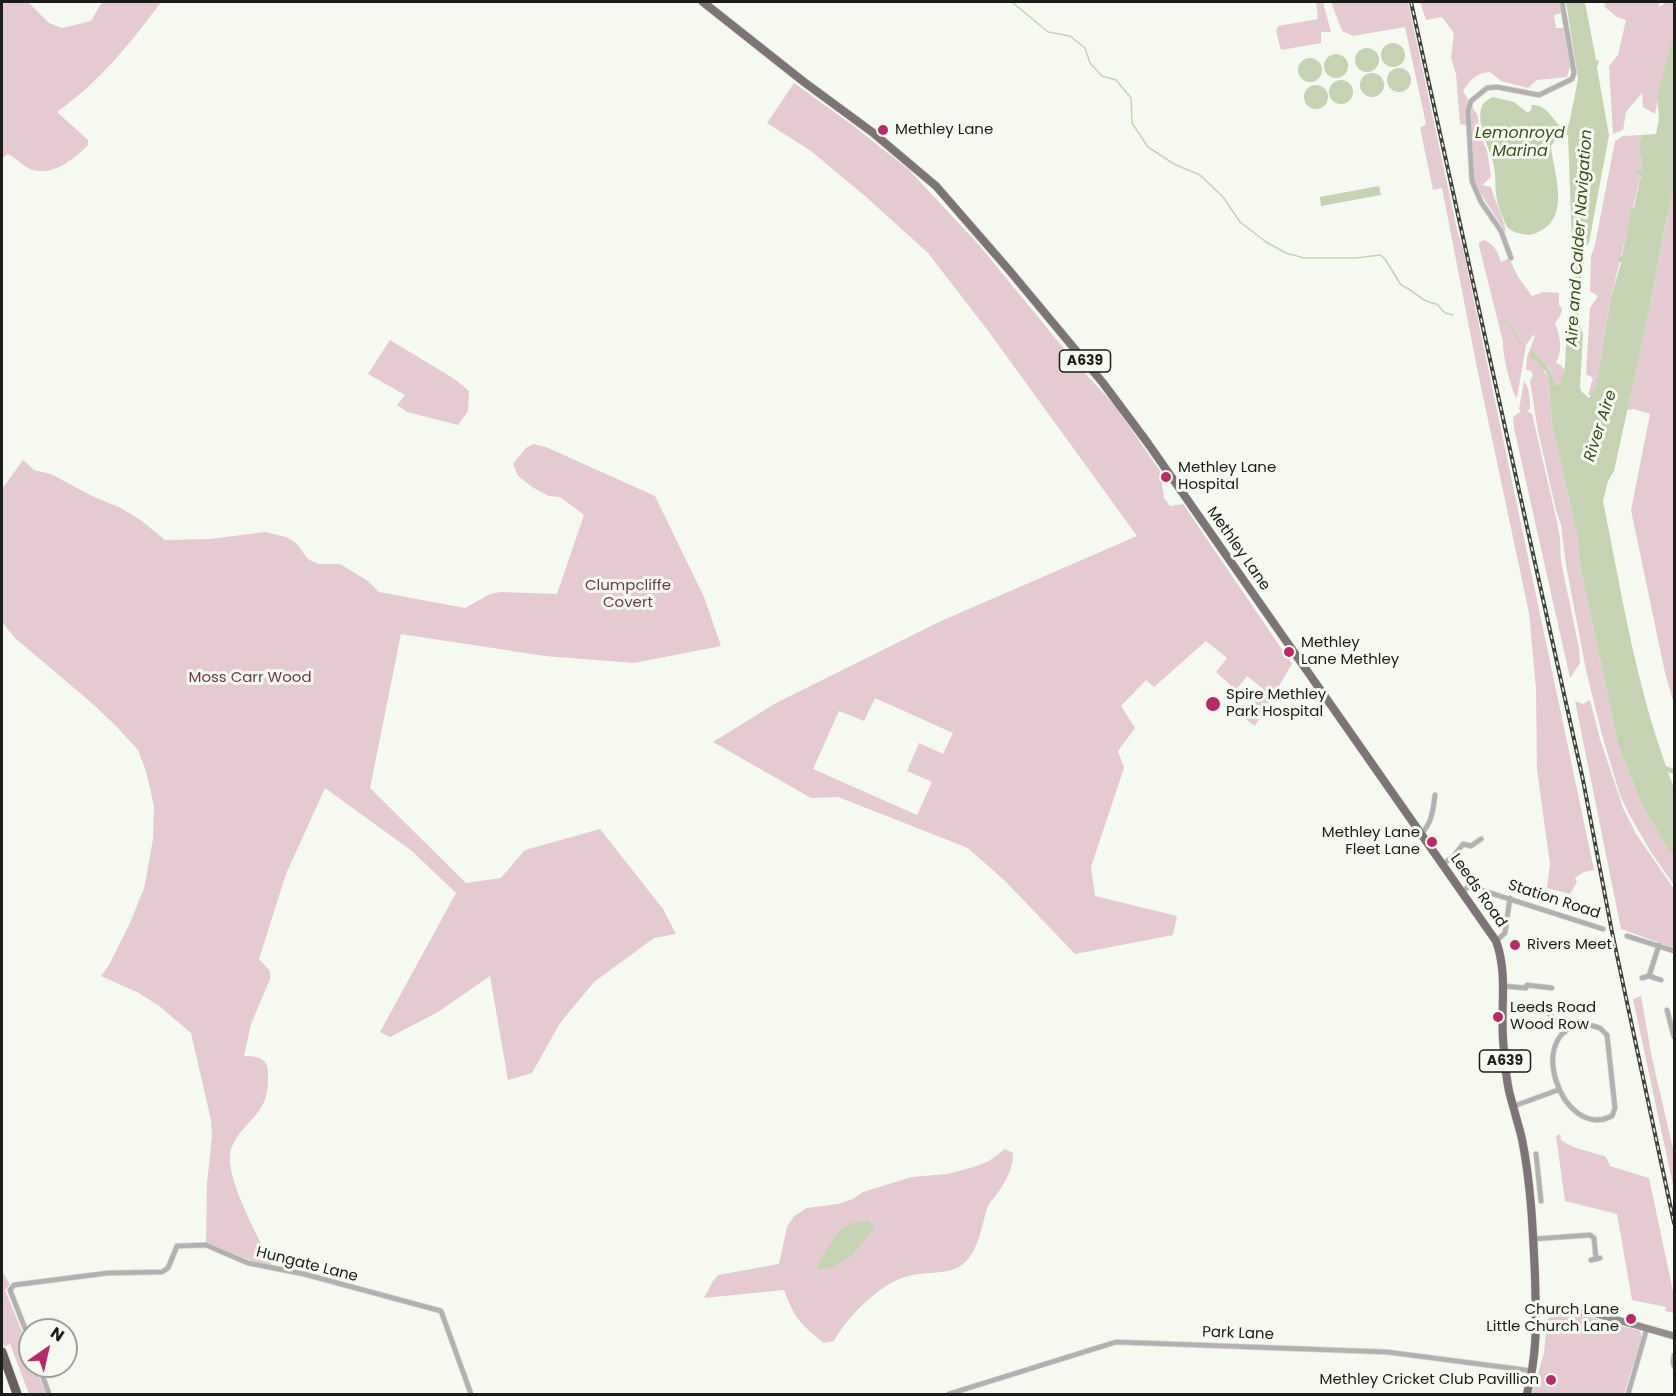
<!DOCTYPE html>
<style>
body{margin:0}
#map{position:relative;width:1676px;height:1396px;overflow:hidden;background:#f5f9f0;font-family:Poppins,sans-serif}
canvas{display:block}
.frame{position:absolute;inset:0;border:3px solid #1c1d1a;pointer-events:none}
.north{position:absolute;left:18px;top:1318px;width:60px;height:60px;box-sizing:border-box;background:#f5f9f0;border:2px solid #9ea19a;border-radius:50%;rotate:34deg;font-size:16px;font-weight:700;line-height:24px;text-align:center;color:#1c1d1a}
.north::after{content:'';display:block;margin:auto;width:21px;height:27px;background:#b62c68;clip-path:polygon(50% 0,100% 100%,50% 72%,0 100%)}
</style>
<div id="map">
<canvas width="1676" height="1396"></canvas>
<div class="frame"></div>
<div class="north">N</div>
</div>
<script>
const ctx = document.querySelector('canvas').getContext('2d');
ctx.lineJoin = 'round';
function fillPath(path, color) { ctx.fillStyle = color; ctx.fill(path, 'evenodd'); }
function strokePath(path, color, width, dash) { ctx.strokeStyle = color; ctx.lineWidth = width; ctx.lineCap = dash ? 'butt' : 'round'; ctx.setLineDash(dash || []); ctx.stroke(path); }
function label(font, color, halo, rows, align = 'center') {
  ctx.font = font + ' Poppins,sans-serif'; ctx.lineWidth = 6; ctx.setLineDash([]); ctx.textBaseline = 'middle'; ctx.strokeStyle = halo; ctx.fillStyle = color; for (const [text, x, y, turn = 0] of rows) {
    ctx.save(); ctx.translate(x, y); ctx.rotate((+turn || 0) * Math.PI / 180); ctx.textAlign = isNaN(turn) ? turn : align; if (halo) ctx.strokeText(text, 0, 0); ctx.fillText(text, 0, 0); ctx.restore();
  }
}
const green = new Path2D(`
 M2,2H28L49,23L62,28L91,21L102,2H161C131,43 99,82 57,112L88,140V145C74,160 49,179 28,168C21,164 16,158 8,154L2,158Z
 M1316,2H1323L1331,32H1321V43L1281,50L1276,31L1278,26L1318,19Z
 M1331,2H1408L1458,234L1463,249L1594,870L1584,872L1575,878L1577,882L1570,894L1547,888L1550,864L1537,770L1536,689L1529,613L1477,368L1442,188L1433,190L1420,128L1426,124L1405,27L1353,36L1342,31Z
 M1420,2H1560L1562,13L1554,15L1556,28H1564L1570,66L1567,77L1537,80L1528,88L1501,81L1490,72C1476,73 1470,80 1463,91L1478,116L1479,132L1487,151L1491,177L1482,185L1491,187C1495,202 1504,217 1506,233L1476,186L1473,174V153L1469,126L1460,124L1456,74L1451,58L1454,33L1442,17L1426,20Z
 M1604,2H1660L1659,7L1666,2H1674V35L1660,88L1655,114L1643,107L1642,93L1626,112L1623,130L1613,134L1609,66L1618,55L1626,20L1617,17L1605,7Z
 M794,83L855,127L909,170L979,245L1074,361L1115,406L1160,471L1164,498L1170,506L1183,504L1292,664L1255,726L1244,718L1263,689L1247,676L1236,690L1216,672L1227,658L1206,641L1154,687L1146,680L1121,706L1135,728L1118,751L1124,768L1091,867L1095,896L1177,916L1173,935L1075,954L1005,881L968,848L838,797L811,798L713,742L776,703L941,621L1137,536L989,332L928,253L865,196L811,151L767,123ZM875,698L953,733L943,754L919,743L907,771L932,782L917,815L813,769L839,711L864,721Z
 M1641,135L1639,148L1642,171L1611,297L1596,386L1592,395H1588L1593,378L1586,374L1590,308L1598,296L1590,291L1591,256L1595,245L1615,141L1623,136Z
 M1674,181V704L1665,673L1631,510L1650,414L1634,409L1627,410L1650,306Z
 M1484,240C1494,244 1498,252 1501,262L1509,258L1518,277L1532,296L1543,292L1559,293V305L1562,308L1561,314L1555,323C1560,337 1563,348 1556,363C1569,368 1565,377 1559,386H1555C1553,372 1545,361 1534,353L1532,357L1537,361L1548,376L1552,424L1578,539L1579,561L1618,745L1642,806L1674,856V885L1651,852L1629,814L1620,795L1602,735L1586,670L1566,565L1561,525L1556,510L1538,431L1530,381L1533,375L1531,371L1526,370L1527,357L1535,336L1533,335L1526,345L1517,398C1511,392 1502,351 1503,342L1479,246V242Z
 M390,340L456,380L469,391L468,411L458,425L407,412L397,405L405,395L368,374Z
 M1524,381C1530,388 1530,401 1530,409L1527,411L1532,414L1557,522L1560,539L1561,562L1579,648L1580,663L1570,678L1514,428L1513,417L1521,411L1519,409Z
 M533,444L546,447L655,496L704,597L721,646L634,663L545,656L401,634L370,788L466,883L501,878L525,850L600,829L663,909L676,934L654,938L594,982L560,1023L532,1073L508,1080L490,976L438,1012L390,1037L380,1032L456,893L412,851L325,788L286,874L259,959L270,971V979L251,1024L244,1056C257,1056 269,1058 268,1074C268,1085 268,1096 262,1106C253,1122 232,1135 230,1155C227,1182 260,1240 272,1266C249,1261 228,1251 206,1243L207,1184L212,1136L211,1120L191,1033L158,1005L137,992L101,976L109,965L130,923L144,888L147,873L153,839L154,806L146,771L138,750L115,725L94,705L15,638L2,622V489L23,460L34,470L51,474L92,496L121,508L142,521L165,540L210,539L265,532L286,537L296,543L308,559L318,564H340L368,581L379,592L465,608L490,594L500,592L557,594L584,515L560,497L549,496L532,487L518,476L513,464L526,448Z
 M1590,700L1600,739L1623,808L1636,834L1674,889V948L1621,929L1575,701L1583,704Z
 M1641,996L1652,1058L1674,1153V1190L1633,999Z
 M1560,1134L1561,1140C1574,1150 1591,1151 1606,1157L1610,1166L1649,1178L1674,1296V1313L1665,1311L1666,1307L1632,1300L1617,1214L1565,1201L1556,1136Z
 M1005,1149L1013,1153C1013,1168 1007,1179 999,1191C996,1196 991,1200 988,1206C981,1226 979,1255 959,1267C946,1274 927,1272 913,1275C884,1279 847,1316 834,1341L824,1343C801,1325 794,1318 784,1290L704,1298L713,1281L718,1275L779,1264L787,1227L794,1216L807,1208L838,1204L853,1199L863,1192L912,1177L947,1174L974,1167L989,1161Z
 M2,1271L10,1284L5,1290L30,1351V1366H35L46,1394H29L10,1344L4,1347L2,1340Z
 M1553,1315L1590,1317L1640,1331L1642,1337L1624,1394H1532L1544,1353L1547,1320Z`);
const water = new Path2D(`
 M1566,2H1585L1596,60L1599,61L1597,68L1609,135L1589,243L1583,249L1578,322L1583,333L1580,387L1581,391L1589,398L1596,386L1611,297L1621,263L1617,260L1618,257L1622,256L1631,211L1634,207L1641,176L1636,173L1637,170H1642L1639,148L1641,135L1656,134L1659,118L1657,96L1674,34V185L1668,212L1671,214L1667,216L1650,306L1614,471L1608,481L1603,501C1621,590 1635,680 1666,766L1674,769V774L1668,772L1674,788V856L1671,852L1669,854L1667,851L1669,849L1642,806L1618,745L1579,561L1578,539L1552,424L1548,376L1546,371L1541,369L1537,361L1529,357L1532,351C1544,360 1553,372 1555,386H1559C1571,367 1560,341 1573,323L1577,250L1572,244L1568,135L1559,134L1551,146C1554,176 1573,220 1534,234C1527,236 1513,233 1508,228C1505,225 1504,219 1502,215C1493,194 1497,186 1494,166C1490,146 1477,131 1481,109C1482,103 1488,99 1493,97L1514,102L1528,113L1532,109L1531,105C1546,104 1550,116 1560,126L1569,124L1578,79Z
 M1381 55a12 12 0 1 1 24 0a12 12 0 1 1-24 0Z
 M1355 60a12 12 0 1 1 24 0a12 12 0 1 1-24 0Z
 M1324 66a12 12 0 1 1 24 0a12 12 0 1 1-24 0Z
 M1298 70a12 12 0 1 1 24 0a12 12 0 1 1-24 0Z
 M1387 80a12 12 0 1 1 24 0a12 12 0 1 1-24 0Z
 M1360 85a12 12 0 1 1 24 0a12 12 0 1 1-24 0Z
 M1329 92a12 12 0 1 1 24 0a12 12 0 1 1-24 0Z
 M1304 97a12 12 0 1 1 24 0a12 12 0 1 1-24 0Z
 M1379,186L1381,195L1321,206L1320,197Z
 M867,1221L875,1226C861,1245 843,1271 817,1269C823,1254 836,1229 852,1223C856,1221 863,1222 867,1221Z`);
const stream = new Path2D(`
 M1012,2L1048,32L1070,36L1085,48L1090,63L1102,76L1116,80L1131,98L1132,123L1148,147L1174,164L1200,175L1223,197L1240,222L1266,242L1286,253L1304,258H1356L1380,255L1385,259L1401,285C1414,290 1422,303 1437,304L1445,313L1453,315
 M1505,320C1513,325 1515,337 1521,344`);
const street = new Path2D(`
 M1511,258L1501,231L1481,202L1472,181L1468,111L1471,101L1487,88L1497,87L1539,95L1572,79L1574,73L1562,2
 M1421,834C1432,823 1433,810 1435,795
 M1443,864L1453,857L1463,844L1471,846L1481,839
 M1463,891L1468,887L1478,889L1603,929
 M1627,936L1674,951
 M1496,941L1505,933L1510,898
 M1649,976L1661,980
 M1642,978L1649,976L1659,945
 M1503,986L1526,988L1527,985L1552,988
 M1546,1010L1565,1032
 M1667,1010L1674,1037
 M1587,1024L1600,1028L1607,1035L1615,1108L1612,1116C1561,1142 1522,1026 1587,1024Z
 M1514,1106L1558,1090
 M1536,1154L1541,1201
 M1534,1239L1590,1235L1594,1238L1596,1259
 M1591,1260L1600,1258
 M30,1341L10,1290L14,1285L108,1273L162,1272L168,1268L177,1246L206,1245L248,1263L304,1274L441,1311L471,1394
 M1674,1355L1673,1362L1674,1366
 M39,1366L49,1394
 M949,1394L1116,1342L1387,1352L1533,1371
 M1628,1394L1647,1328`);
const secondary = new Path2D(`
 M1536,1311L1593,1313L1674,1336`);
const primary = new Path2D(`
 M703,2L804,82L872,132L936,186L1009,270L1103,383L1147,442L1496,941C1509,976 1499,1013 1504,1050C1505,1063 1506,1077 1509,1091C1513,1107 1518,1123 1522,1139C1531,1184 1533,1231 1535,1276C1536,1321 1538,1350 1527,1394`);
const highway = new Path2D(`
 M2,1352L17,1394`);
const rail = new Path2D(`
 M1411,2L1583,780L1612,932L1674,1223`);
const markers = [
 [883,130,6,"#b62c68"],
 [1166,477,6,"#b62c68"],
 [1289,652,6,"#b62c68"],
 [1213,704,8,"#b62c68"],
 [1432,842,6,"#b62c68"],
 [1515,945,6,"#b62c68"],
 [1498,1017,6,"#b62c68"],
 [1631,1319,6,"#b62c68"],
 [1551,1380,6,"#b62c68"]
];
const shields = [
 [1085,361,51],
 [1505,1061,51]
];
const shieldNames = [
 ["A639",1085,361],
 ["A639",1505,1061]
];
const poiNames = [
 ["Methley Lane",895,130],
 ["Methley Lane",1178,468],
 ["Hospital",1178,485],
 ["Methley",1301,643],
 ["Lane Methley",1301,660],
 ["Spire Methley",1226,695],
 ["Park Hospital",1226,712],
 ["Methley Lane",1420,833,"right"],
 ["Fleet Lane",1420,850,"right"],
 ["Rivers Meet",1527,945],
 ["Leeds Road",1510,1008],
 ["Wood Row",1510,1025],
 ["Church Lane",1619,1310,"right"],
 ["Little Church Lane",1619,1327,"right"],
 ["Methley Cricket Club Pavillion",1539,1380,"right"]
];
const streetNames = [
 ["Methley Lane",1238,549,55],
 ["Leeds Road",1478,891,55],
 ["Station Road",1554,900,18],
 ["Hungate Lane",307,1265,14],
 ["Park Lane",1238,1334,2]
];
const parkNames = [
 ["Clumpcliffe",628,586],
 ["Covert",628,603],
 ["Moss Carr Wood",250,678]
];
const waterNames = [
 ["Lemonroyd",1520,134],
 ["Marina",1520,152],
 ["Aire and Calder Navigation",1580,238,-86],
 ["River Aire",1601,426,-72]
];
fillPath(green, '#e5cad1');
fillPath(water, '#c5d3b2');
strokePath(stream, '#c5d3b2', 1.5);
strokePath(street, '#d2d6ce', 6);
strokePath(secondary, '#d2d6ce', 8);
strokePath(primary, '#d2d6ce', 9);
strokePath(highway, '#d2d6ce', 10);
strokePath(street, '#b4afb1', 4.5);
strokePath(secondary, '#948d8e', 7);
strokePath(primary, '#7c7476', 8);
strokePath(highway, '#685f61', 9);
strokePath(rail, '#42433f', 4);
strokePath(rail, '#f5f9f0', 1.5, [4.5]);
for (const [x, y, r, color] of markers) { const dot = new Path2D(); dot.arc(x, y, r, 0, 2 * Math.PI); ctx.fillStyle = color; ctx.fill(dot); strokePath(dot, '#f5f9f0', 2); }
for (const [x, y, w] of shields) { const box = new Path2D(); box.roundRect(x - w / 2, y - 11, w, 22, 4.5); ctx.fillStyle = '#f5f9f0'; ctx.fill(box); strokePath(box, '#1c1d1a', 1.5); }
label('bold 14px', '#1c1d1a', null, shieldNames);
label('15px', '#1c1d1a', '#f5f9f0', poiNames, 'left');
label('15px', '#1c1d1a', '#f5f9f0', streetNames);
label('15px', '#6f394b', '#f5f9f0', parkNames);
label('italic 16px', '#3d501e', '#f5f9f0', waterNames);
</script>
